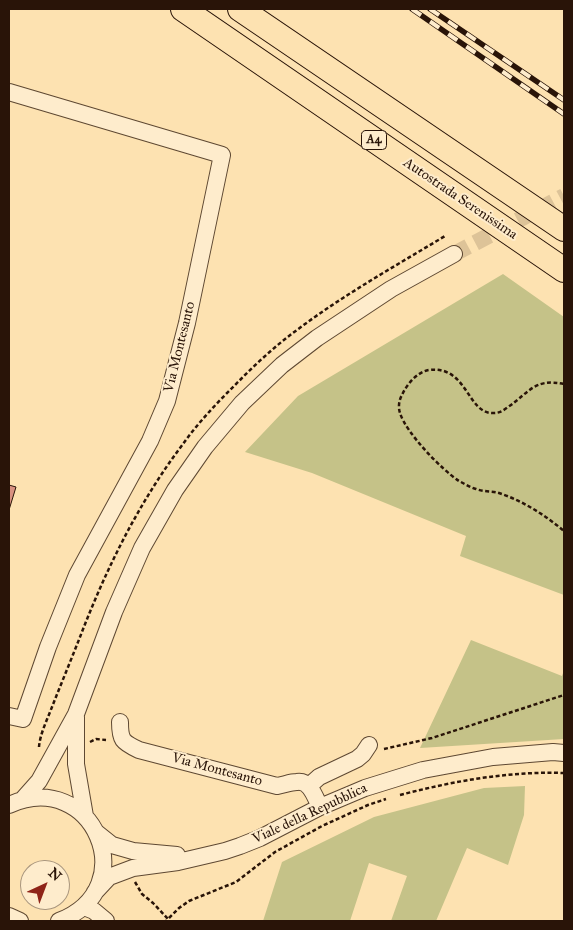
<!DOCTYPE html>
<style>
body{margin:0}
#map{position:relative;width:573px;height:930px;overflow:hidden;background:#fde2b1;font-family:"IM FELL Great Primer",serif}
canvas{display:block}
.frame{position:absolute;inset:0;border:10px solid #291408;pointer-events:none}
.north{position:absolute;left:20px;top:860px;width:50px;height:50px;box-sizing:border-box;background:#feeccc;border:1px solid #a9967e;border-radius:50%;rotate:43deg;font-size:14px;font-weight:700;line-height:20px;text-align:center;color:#291408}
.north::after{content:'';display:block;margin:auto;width:18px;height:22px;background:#8f2418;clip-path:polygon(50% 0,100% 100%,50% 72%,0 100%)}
</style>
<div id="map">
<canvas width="573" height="930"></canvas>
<div class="frame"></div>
<div class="north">N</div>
</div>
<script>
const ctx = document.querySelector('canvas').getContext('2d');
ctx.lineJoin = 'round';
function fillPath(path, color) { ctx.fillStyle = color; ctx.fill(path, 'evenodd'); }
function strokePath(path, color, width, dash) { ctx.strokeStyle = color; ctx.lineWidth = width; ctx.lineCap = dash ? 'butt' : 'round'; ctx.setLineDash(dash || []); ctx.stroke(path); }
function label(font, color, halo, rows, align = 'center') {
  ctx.font = font + ' "IM FELL Great Primer",serif'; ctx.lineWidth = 4; ctx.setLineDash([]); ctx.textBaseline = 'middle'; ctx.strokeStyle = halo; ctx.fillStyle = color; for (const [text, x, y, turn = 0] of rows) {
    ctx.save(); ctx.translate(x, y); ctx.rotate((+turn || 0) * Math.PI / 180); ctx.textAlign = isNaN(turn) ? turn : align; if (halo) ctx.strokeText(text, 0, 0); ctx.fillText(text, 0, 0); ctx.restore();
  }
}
const green = new Path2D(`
 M503,274L564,317V595L460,556L466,536L312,473L245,452L298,396Z
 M471,640L562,676L564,670V739L420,748Z
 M525,786L524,815L508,865L467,848L436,921H391L407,876L369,863L350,921H263L282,862L374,817L484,788Z`);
const building = new Path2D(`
 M9,485L16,487L9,510Z`);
const minorTunnel = new Path2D(`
 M454,254L564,196`);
const path = new Path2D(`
 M564,384C534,378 530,392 508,407C504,410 500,413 494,413C467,415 468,365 429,370C417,372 407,384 402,395C399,400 398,407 400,413C406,433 442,470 459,481C465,484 471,488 476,489C484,492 492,491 499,493C523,501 545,515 564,531
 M90,742L96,739L106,740
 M39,747C40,734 47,720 52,707C61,684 71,660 80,637C106,569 139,502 183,444C200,420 221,399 241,379C256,364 272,349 289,336C338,298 392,268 445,236
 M384,749L432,738L564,695
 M400,795C454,781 509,771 564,773
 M135,882L142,894L153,903L168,919L166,921
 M169,918L179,908L189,901L236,882L275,852L322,826L368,805L386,799`);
const minor = new Path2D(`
 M9,92L222,155L187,323L167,401L150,441L77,575L48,647L23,719L9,716
 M76,717V764L85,816
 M120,722C120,740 122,742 139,750L277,786C284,785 290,782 297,782C310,780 315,797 320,807
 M309,786L319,777L357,759L363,754L369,745
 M23,799L39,781L76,714L114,612L142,548L175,490L205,447L242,403L282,365L317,338L391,289L454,254
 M9,805C93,767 145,888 59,921
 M97,833L112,845L133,851L177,855
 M95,892L109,877L133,868L178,862L225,851L240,846L260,838L320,807L365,788L423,770L493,757L553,752L564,753
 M84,907L94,911L106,921
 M9,916L20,921`);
const highway = new Path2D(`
 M183,9L564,270
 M240,9L564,229`);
const rail = new Path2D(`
 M412,9L564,114
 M430,9L564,100`);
const shields = [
 [374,140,25]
];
const shieldNames = [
 ["A4",374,140]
];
const streetNames = [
 ["Autostrada Serenissima",460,199,34],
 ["Via Montesanto",180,347,-76],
 ["Via Montesanto",217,770,15],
 ["Viale della Repubblica",310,814,-25]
];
fillPath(green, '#c5c288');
fillPath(building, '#d99181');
strokePath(building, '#291408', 1);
strokePath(minorTunnel, '#ddc398', 16, [16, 8]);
strokePath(minor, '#5e4832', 18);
strokePath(highway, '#291408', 26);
strokePath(path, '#291408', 2.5, [4, 2.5]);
strokePath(minor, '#feeccc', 16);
strokePath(highway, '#fde2b1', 24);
strokePath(rail, '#291408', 5.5);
strokePath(rail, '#feeccc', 4, [11]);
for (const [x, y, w] of shields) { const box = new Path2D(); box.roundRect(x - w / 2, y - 9.5, w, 19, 4); ctx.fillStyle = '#feeccc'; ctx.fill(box); strokePath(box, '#291408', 1); }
label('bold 12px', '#291408', null, shieldNames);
label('14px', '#291408', '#feeccc', streetNames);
</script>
